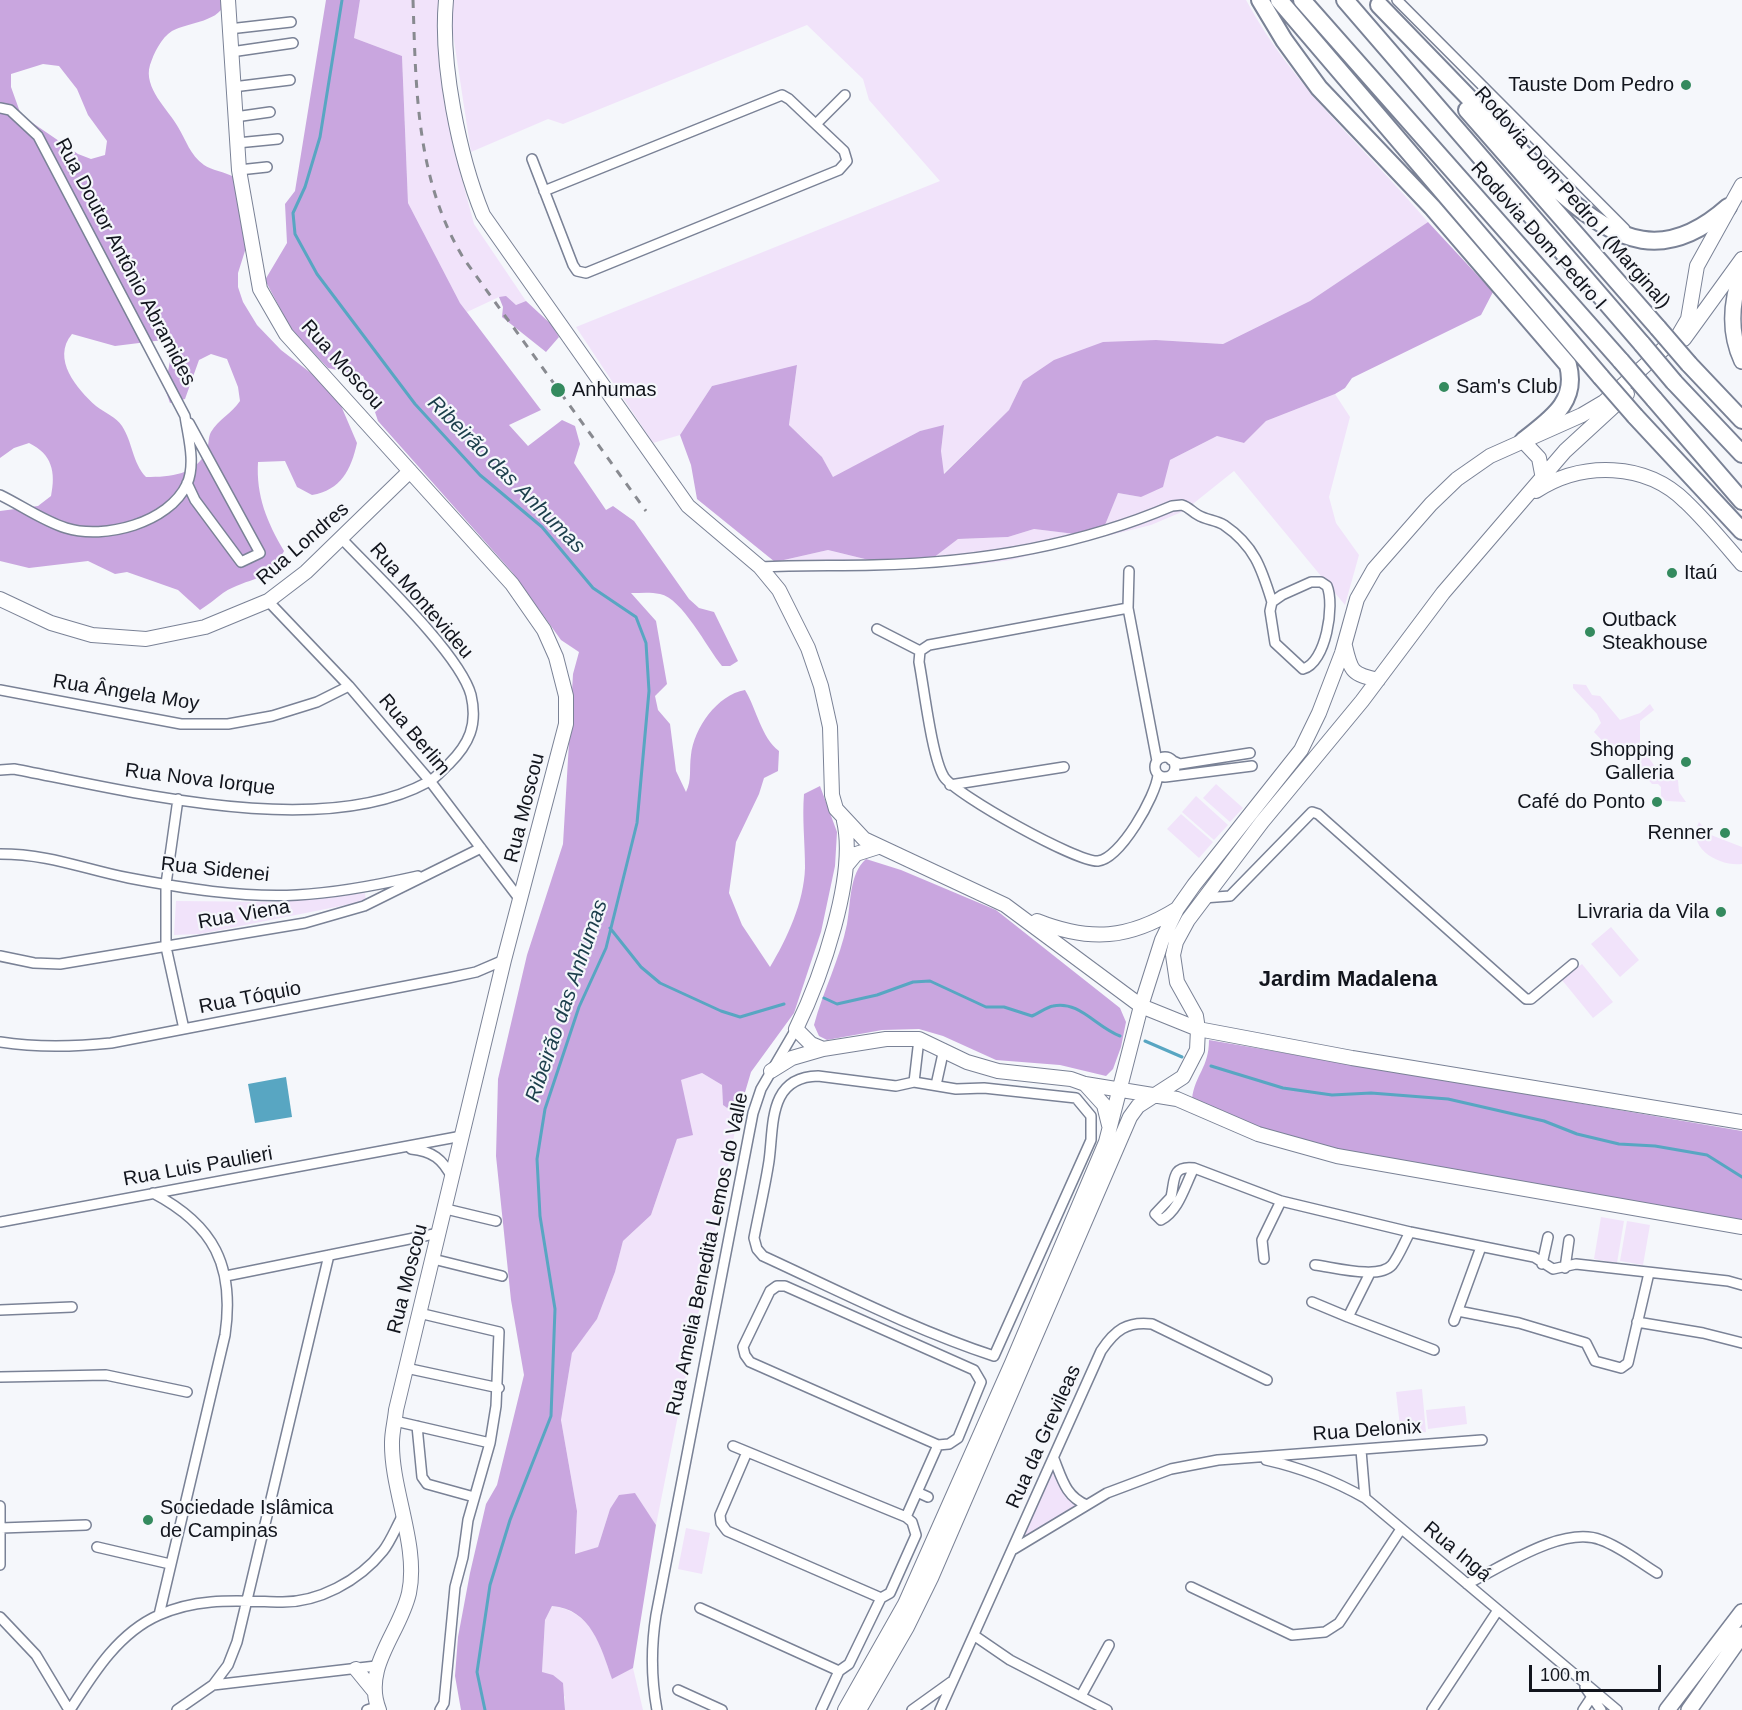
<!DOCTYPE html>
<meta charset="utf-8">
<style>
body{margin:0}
#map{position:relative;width:1742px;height:1710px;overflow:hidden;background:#f5f7fb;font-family:Arial,sans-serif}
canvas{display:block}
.scale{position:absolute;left:1529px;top:1665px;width:132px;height:27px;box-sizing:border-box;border:3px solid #12151d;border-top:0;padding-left:8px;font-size:18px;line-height:21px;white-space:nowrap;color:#12151d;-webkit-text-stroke:4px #f5f7fb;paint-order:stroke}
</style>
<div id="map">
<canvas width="1742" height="1710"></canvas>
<div class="scale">100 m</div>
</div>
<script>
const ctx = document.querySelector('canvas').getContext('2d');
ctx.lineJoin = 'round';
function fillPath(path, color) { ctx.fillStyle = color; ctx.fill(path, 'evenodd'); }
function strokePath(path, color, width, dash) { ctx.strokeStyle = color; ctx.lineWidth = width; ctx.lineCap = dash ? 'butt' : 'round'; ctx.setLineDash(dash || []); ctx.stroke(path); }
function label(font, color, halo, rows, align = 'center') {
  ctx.font = font + ' Arial,sans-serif'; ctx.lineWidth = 4.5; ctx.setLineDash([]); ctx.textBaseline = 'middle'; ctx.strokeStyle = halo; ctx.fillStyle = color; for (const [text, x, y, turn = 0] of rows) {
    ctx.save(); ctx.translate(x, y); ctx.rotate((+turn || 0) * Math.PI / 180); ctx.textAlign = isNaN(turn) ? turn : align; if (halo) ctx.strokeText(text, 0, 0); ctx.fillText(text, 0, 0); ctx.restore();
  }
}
const green = new Path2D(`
 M360,0H440L439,20L452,142L474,224L526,301L516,305L499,297L467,312L460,303L408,203L402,56L354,38Z
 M453,0H1246C1292,86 1366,149 1428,222L1310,301L1223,344L1156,340L1023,381L1009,410L943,474L941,451L944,426L920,431L833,478L822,457L789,425L797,366L712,386L680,435L653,443L576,327L940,181L869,100L863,79L807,25L563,124L548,119L471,152L451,21Z
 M1335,394L1350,417L1329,497L1336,523L1359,555L1345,605L1234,471L1184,511L1151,525L1011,560L966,566L794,572L775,562L828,550L869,560L932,558L958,539L1008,537L1034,529L1075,534L1105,525L1118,493L1141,497L1170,460L1217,436L1244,443L1266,421Z
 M1573,684L1586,685L1592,695L1600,696L1620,720L1640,713L1650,704L1654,710L1640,721V746L1659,772L1660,778L1678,780L1679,792L1686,802L1666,801L1661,796V787L1658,784H1652L1636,766L1633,753L1624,752L1618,747L1611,750L1594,732L1601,723L1597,714L1573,688Z
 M1216,784L1243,808L1230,822L1203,798Z
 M1196,796L1228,825L1214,840L1182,812Z
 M1181,814L1213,842L1199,858L1167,829Z
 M1699,822L1711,835L1742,847V864C1720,867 1685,848 1699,822Z
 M365,893L366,901L200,934L174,935L176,901L281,902Z
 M1611,927L1639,960L1620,977L1591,944Z
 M1582,964L1613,1002L1593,1018L1562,980Z
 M702,1073L722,1085L723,1105L738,1116L656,1525L635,1493L610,1509L598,1547L575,1555L577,1511L561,1420L572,1352L597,1319L615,1272L623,1241L651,1215L677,1139L681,1080Z
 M1601,1217L1624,1221L1617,1263L1594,1259Z
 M1627,1221L1650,1225L1643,1265L1620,1261Z
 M1422,1389L1426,1432L1401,1435L1396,1392Z
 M1465,1406L1467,1424L1428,1429L1426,1410Z
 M1054,1467C1060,1482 1064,1498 1079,1506L1021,1542Z
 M686,1528L710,1533L702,1574L678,1569Z
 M552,1606C592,1611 600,1645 612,1678L633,1668L643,1710H565V1697L542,1672L545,1620Z`);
const forest = new Path2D(`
 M0,0H225C223,22 188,22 172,31C161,38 154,53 150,65C143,88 168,109 178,127C186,140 190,155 204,165C211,170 225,172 234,177L250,235L238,273V287L243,302L257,325L281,350L320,380L339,401L357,443C351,470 341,490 312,495L297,487L285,461L258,462C256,496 267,522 284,551C269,584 249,576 223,593C215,599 208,605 200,610L178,590L127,572L115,574L88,561L29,568L0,561V511L38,506L51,496C56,472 52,454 29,443L14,448L0,458ZM43,64L59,66L77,89L88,115L107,141L105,155L91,159L78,154L21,115L11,87V74ZM72,334L115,346L163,340L172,349L165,389L170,403L185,399L199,360L211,354L227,359L238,387L240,401C232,413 218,420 211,432C208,437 209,445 207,450C196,475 171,477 146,477C132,462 133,443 122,426C116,417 105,413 96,406C77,389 51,359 72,334Z
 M326,0H360L354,38L402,56L408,203L460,303L541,410L509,425L528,446L562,420L575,426L580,444L574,463L606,510L613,506L634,521L689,599L699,608L714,612L738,661L730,666H722C707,648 682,598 660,594C651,592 641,593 631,593L656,621L667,684L655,696L658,710L670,724L676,771L686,792C692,780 689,769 691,755C694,728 717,695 745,690C757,710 761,737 779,751L778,771L764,778L759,794L736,842L729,893L742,925L770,967C787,939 804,902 805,868C805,843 802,819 804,794L820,786L837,832L835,866L821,932L794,1013L751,1072L738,1116L723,1105L722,1085L702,1073L681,1080L693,1135L677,1139L651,1215L623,1241L615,1272L597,1319L572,1353L561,1420L577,1511L575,1554L598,1547L610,1509L619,1495L635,1493L656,1525L633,1668L612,1679C601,1647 591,1609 552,1606L545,1620L542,1672L553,1675L563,1683L565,1710H461L455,1676L458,1637L470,1573L486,1504L497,1485L524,1375L511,1300L496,1156L498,1079L527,955L563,844L573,674L579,652L561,640L512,572L378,421L363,376L328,368L291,329L265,280L287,243L285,204L295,191Z
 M1428,222L1493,292L1481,315L1352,378L1345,388L1335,394L1266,421L1244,443L1217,436L1170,460L1163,487L1141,497L1118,493L1105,525L1075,534L1034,529L1008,537L958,539L933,558L869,560L828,550L775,562L697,499L691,465L680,435L712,386L797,365L789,425L822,457L833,477L920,431L944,425L941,451L944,474L1009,410L1023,381L1054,360L1103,342L1156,340L1223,344L1310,301Z
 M506,296L516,305L526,301L552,325L559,337L546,352L502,317L503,307L499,297Z
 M866,859L901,870L996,910L1120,1008L1126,1022L1121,1047L1113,1069L1106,1076L1060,1065L996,1060L943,1036L919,1029L882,1030L827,1040L819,1036L814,1025C823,991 840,959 847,924C851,903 849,874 866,859Z
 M1209,1040L1742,1131V1220L1331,1149L1270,1131L1192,1099C1195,1074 1209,1068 1209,1040Z`);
const water = new Path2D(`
 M286,1077L292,1117L255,1123L248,1084Z`);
const stream = new Path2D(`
 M342,0L320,137L305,187L293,213L295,234L317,274L415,404L480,475L542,527L593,588L636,617L646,643L649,691L637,823L606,948L579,1007L545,1109L537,1159L540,1216L555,1309L551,1416L510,1520L490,1585L477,1672L485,1710
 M610,928L641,967L660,983L721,1011L740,1017L784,1004
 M824,998L837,1004L877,995L913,982L930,981L986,1007H1004L1032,1016C1039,1013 1047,1007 1053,1006C1079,1000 1097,1028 1120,1036
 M1145,1041L1182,1057
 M1211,1066L1283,1088L1332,1095L1371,1093L1448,1099L1544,1121L1577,1134L1619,1144L1655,1146L1707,1155L1742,1177`);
const street = new Path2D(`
 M1397,0L1625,229
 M229,29L291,22
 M231,52L293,43
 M233,87L290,80
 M0,108L10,110L38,136L185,416C188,437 196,463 187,484C169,523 104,540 66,528C43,521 21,505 0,495
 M235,117L270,112
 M816,124L845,95
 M237,143L278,139
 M532,159L573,265L577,271L586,273L839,170L847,161L844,151L789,99L782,95L544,191
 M239,170L267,167
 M187,483L195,500L241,562L260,553L189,423
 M760,567C798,565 836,566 874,565C976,563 1078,546 1172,506L1182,505C1189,507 1192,512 1198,515C1206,520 1216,520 1224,525C1255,546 1262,570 1272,602
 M1311,582H1321L1327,586C1335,605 1326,663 1303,669L1275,643L1270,611L1272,602L1282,595Z
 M268,601L349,686L430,781L521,901
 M1128,608L1129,571
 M877,629L920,651
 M0,690L181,724H228L272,716L317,702L349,686
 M1155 767a10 10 0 1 1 20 0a10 10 0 1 1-20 0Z
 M1171,760L1180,764L1250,753
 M1157,761L1128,608L929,645L920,651L919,662C924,688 932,758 944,777C956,795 1078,863 1098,861C1120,859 1156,796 1158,775
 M0,770L14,769C130,791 320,841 428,782C436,778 442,770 449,764C469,744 478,725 471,695C460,654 374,573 342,539
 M1165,777L1252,766
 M950,785L1064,767
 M178,799L166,884V947L184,1029
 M0,854C50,854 83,869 129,878C182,888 242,898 297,895C338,893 378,885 418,876
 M1203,898L1230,896L1312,812L1318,814L1526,999H1531L1573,964
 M0,956L34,963L60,964L305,923L364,906L481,848
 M0,1042C38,1048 73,1047 111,1043L448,978L476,972L504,960
 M818,1076L896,1086L914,1082L956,1089L984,1088L1076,1098L1091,1116V1140L994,1356C915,1330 839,1291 763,1256L757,1249L754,1238C759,1212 765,1187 769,1161C774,1125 768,1077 818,1076Z
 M914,1082L919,1039
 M936,1085L944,1049
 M411,1149C432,1151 443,1159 452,1178
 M1194,1168C1185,1185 1179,1211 1161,1220L1155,1214L1171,1197C1175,1181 1171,1165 1194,1168L1281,1201L1410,1232L1534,1257L1553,1269L1576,1264L1728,1281L1742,1285
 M153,1193C214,1225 235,1266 225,1335L159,1615
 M446,1209L496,1221
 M0,1222L462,1136
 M433,1259L502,1276
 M1264,1259L1262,1240L1281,1201
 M1542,1264L1548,1237
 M1315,1265C1333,1267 1379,1280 1392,1265C1399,1256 1404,1243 1410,1232
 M1565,1268L1569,1240
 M1370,1273L1348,1317L1434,1350
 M226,1276L439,1233
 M777,1286H785L974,1370L981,1382L958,1438L949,1444L938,1445L750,1362L745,1355L743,1347L770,1291Z
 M1312,1302L1348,1317
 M0,1310L72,1307
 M1458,1311L1519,1323L1586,1343L1595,1361L1621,1368L1628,1363L1649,1273
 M419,1313L499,1332L496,1406L490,1443L468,1520L463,1557L455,1587L444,1703L440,1710
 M1454,1321L1481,1247
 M1637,1322L1703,1333L1742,1343
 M406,1368L499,1388
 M0,1377L106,1375L187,1392
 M395,1421L490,1443
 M417,1426L422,1477L427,1484L474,1497
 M733,1446L906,1517L912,1522L916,1535L890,1593L881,1598L727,1531L721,1523L720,1515L747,1452
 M1361,1450L1365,1498
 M1054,1459C1062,1479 1066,1497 1087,1505
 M1266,1460C1302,1468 1333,1480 1365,1498L1617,1710
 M917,1492L928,1497
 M0,1506V1565
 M906,1517L938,1445
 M1,1528L86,1525
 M97,1547L170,1564
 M1014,1549L1107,1493L1171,1469L1218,1460L1482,1440
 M1467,1584C1502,1567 1563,1525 1601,1540C1621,1547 1639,1562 1657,1573
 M1191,1587L1292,1635L1325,1632L1339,1623L1401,1529
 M700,1608L839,1671
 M0,1617L36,1655L69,1710
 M975,1636L1010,1660L1107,1710
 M213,1685L376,1666
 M1585,1687L1601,1710
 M678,1690L722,1710
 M1081,1696L1109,1645
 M70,1710C93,1674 118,1633 159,1615C198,1597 238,1601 280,1602C318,1603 359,1581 383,1551C391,1541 396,1527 403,1515
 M177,1710L213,1685L228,1665L237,1642L329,1255
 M367,1710L373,1708
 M657,1710C651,1678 651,1647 656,1615L753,1113L761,1089L796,1029
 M821,1710L839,1671L849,1664L881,1598
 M912,1710L951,1682
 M940,1710L1101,1351C1115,1330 1127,1321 1152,1324L1267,1380
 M1432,1710L1498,1610
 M1583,1710L1593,1695`);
const secondary = new Path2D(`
 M228,0L239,170L260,289L286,334L512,584L544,630L556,657L566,696V724L504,960L396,1410C395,1421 392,1432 392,1442C391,1490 419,1546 409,1593C400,1633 362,1667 379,1710
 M446,0C440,63 459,156 483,215L688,506L760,567L779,590L808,648L821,686L830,727L832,795L836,809L864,839L1005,905L1141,1006L1198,1029L1352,1058L1742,1122
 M1684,339L1742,259
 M1523,441L1539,458L1543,479
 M1536,491C1582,461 1646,462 1686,502C1706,521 1724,543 1742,564
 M0,599L51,623L92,635L146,639L205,627L268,601L306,572L410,471
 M1345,646C1351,672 1352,674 1378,680
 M844,821C857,876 821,978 796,1029L811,1044L823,1049L886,1039H919L967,1062L998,1071L1071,1079L1085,1084L1177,1099L1258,1134L1337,1156L1742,1227
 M846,866L856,854L878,847
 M1037,921C1090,942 1129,939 1177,909
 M771,1071L792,1058L823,1049
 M1085,1084L1104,1105L1109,1125
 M356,1669L374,1691
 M845,1710L905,1604L1012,1363L1106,1142L1141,1006L1162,940L1177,909L1194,885L1301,750L1319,713L1342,653L1357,599L1374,569L1431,504L1457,479L1490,456L1582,415L1604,402L1678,336L1688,319L1697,266L1742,185
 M859,1710L907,1627L931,1578L1130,1117L1138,1106L1183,1077L1197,1050L1198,1029L1196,1016L1177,982L1173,955L1176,942L1188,920L1262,822L1362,701L1443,593L1565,451L1627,394`);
const primary = new Path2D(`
 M1742,271C1731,301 1728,331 1742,361
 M1667,1710L1742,1612
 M1689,1710L1742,1635`);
const highway = new Path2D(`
 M1260,0L1284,40L1319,88L1432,207L1568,365C1578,403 1549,420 1523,441
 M1279,0L1601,377
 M1302,0L1621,361
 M1345,0L1642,344
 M1379,5L1561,193C1618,243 1665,263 1728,207
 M1467,110L1658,328
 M1689,364L1742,420
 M1674,382L1742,454
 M1654,399L1742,501
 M1635,416L1742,531`);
const rail = new Path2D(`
 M413,0C416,90 416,180 464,259L646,511`);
const highwayBridge = new Path2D(`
 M1658,328L1689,364
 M1642,344L1674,382
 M1621,361L1654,399
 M1601,377L1635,416`);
const markers = [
 [1686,85,6,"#348a5e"],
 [1444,387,6,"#348a5e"],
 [558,390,8,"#348a5e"],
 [1672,573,6,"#348a5e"],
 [1590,632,6,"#348a5e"],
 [1686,762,6,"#348a5e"],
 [1657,802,6,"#348a5e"],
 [1725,833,6,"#348a5e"],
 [1721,912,6,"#348a5e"],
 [148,1520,6,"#348a5e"]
];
const poiNames = [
 ["Tauste Dom Pedro",1674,85],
 ["Sam's Club",1456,387,"left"],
 ["Anhumas",572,390,"left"],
 ["Itaú",1684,573,"left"],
 ["Outback",1602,620,"left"],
 ["Steakhouse",1602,643,"left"],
 ["Shopping",1674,750],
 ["Galleria",1674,773],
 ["Café do Ponto",1645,802],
 ["Renner",1713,833],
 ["Livraria da Vila",1709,912],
 ["Sociedade Islâmica",160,1508,"left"],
 ["de Campinas",160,1531,"left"]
];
const streetNames = [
 ["Rodovia Dom Pedro I (Marginal)",1572,198,49],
 ["Rodovia Dom Pedro I",1538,236,48],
 ["Rua Doutor Antônio Abramides",125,262,62],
 ["Rua Moscou",342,365,48],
 ["Rua Londres",303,544,-41],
 ["Rua Montevideu",421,601,49],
 ["Rua Ângela Moy",126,693,9],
 ["Rua Berlim",414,735,50],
 ["Rua Nova Iorque",200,780,7],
 ["Rua Moscou",525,808,-76],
 ["Rua Sidenei",215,870,6],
 ["Rua Viena",244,915,-10],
 ["Rua Tóquio",250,998,-11],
 ["Rua Luis Paulieri",198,1167,-10],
 ["Rua Amelia Benedita Lemos do Valle",708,1254,-78],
 ["Rua Moscou",408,1279,-76],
 ["Rua Delonix",1367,1431,-4],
 ["Rua da Grevileas",1044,1437,-66],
 ["Rua Ingá",1457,1552,40]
];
const waterNames = [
 ["Ribeirão das Anhumas",506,475,45],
 ["Ribeirão das Anhumas",567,1001,-71]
];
const quarterNames = [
 ["Jardim Madalena",1348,980]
];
fillPath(green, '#f1e3fa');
fillPath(forest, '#c9a6df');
fillPath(water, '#58a6c2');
strokePath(stream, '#58a6c2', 3);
strokePath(street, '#7a8296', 12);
strokePath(secondary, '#7a8296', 16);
strokePath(primary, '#7a8296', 18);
strokePath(highway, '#7a8296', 20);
strokePath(street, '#fff', 9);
strokePath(secondary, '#fff', 14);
strokePath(primary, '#fff', 15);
strokePath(highway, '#fff', 16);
strokePath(rail, '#888a90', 3, [8, 8]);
strokePath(highwayBridge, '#7a8296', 20, []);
strokePath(highwayBridge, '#fff', 16);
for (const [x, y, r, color] of markers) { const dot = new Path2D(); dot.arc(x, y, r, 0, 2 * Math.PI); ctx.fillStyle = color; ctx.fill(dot); strokePath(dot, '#f5f7fb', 2); }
label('20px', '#12151d', '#f5f7fb', poiNames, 'right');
label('20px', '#12151d', '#f5f7fb', streetNames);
label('italic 21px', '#1b3e4b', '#f5f7fb', waterNames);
label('bold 22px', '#12151d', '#f5f7fb', quarterNames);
</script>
